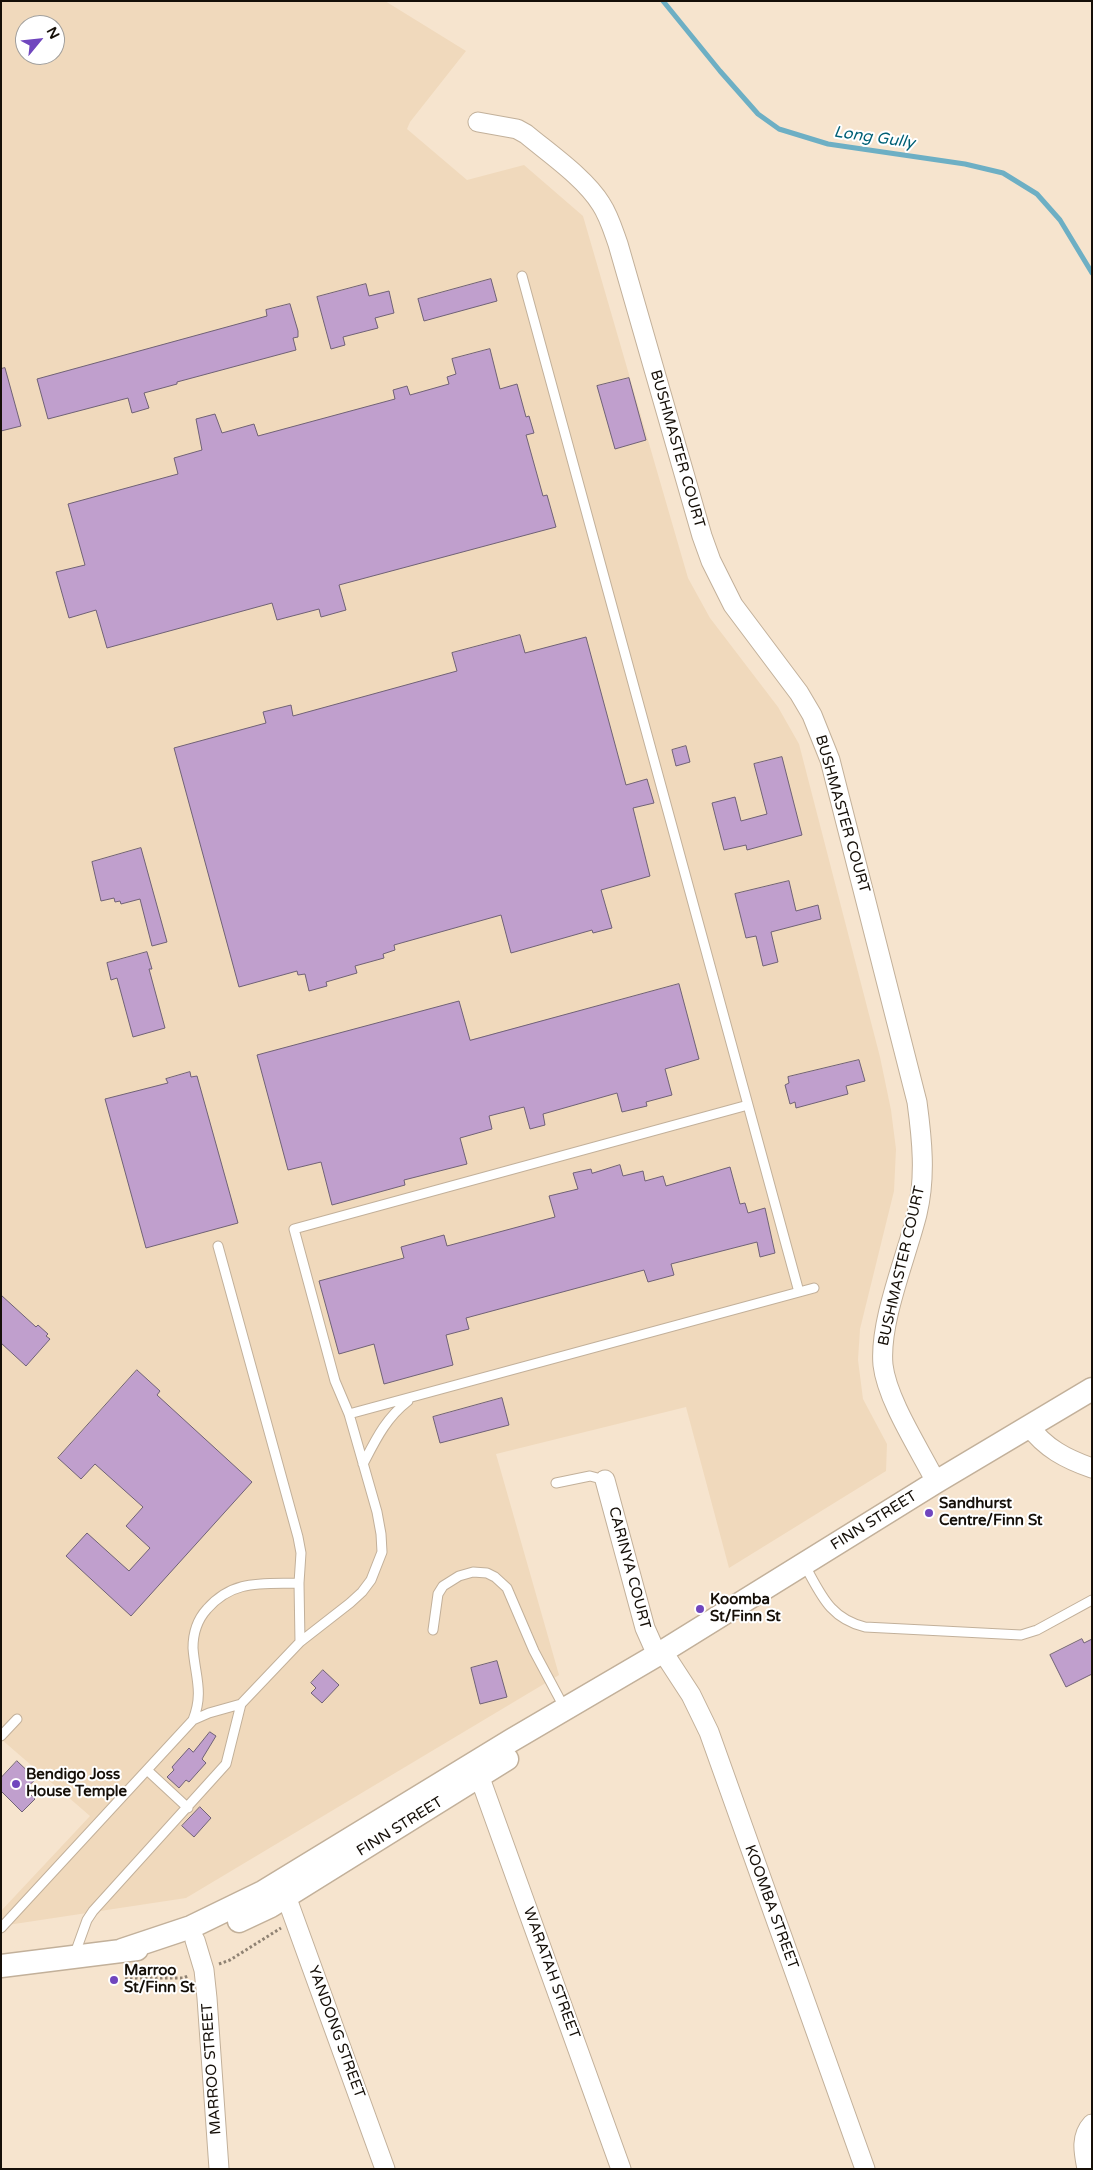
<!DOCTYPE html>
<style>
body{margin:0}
#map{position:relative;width:1093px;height:2170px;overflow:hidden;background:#f6e4ce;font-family:"Varela Round",sans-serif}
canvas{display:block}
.frame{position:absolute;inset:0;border:2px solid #150f08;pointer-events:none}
.north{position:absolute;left:15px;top:15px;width:50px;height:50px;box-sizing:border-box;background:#fff;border:1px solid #a19f9c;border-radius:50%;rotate:62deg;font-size:14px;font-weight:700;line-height:20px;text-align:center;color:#150f08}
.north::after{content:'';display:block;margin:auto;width:18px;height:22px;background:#7046be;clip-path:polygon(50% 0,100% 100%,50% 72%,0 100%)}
</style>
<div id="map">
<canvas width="1093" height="2170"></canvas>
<div class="frame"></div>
<div class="north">N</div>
</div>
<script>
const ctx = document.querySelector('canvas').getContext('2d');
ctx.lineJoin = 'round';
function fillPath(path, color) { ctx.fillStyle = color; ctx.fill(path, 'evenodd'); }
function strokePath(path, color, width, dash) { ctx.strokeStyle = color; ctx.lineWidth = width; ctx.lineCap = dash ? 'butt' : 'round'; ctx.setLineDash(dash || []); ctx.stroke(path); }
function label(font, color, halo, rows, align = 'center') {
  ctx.font = font + ' "Varela Round",sans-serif'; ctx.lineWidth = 4; ctx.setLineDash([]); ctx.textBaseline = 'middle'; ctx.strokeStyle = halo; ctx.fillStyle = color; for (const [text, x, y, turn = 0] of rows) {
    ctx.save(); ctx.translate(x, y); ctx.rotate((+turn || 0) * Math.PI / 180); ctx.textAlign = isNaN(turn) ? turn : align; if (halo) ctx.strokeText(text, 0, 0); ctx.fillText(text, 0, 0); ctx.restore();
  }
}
const built = new Path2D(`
 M1,1H385L466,51L410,122L407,129L467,180L524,165L583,216L688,578L710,618L778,707L799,744L880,1057L891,1110L896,1149L894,1191L860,1329L858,1360L863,1399L887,1444L886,1471L729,1568L686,1407L496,1454L559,1675L186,1898L1,1926V1911L90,1816L1,1739ZM25,25H55V55H25Z`);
const stream = new Path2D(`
 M663,1L720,71L758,114L779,129L828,144L965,164L1003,173L1037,194L1060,220L1092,273`);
const building = new Path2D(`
 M491,279L497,301L424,321L418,299Z
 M366,284L369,296L389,291L394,313L375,318L378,328L343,337L345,345L331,349L317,297Z
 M290,304L298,331V337L293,338L296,350L177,382V384L144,393L149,408L132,413L128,398L48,419L37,379L267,316L266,310Z
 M490,349L500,389L517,384L526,417L529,416L534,433L526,435L543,496L547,495L556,527L339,585L346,610L321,617L319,609L277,620L272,603L107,648L96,610L69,618L56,572L85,565L68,504L178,474L174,458L202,450L196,419L215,414L222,433L254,424L258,436L395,399L393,390L407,386L410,395L449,384L447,377L456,374L452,359Z
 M5,368L21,426L1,431V369Z
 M629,378L646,440L615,449L597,386Z
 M520,635L525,653L586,637L626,785L647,779L654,803L633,808L650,876L601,890L612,928L593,933L592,930L511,953L501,915L394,945L395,950L383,954L384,958L355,966L357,973L326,982L327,986L309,991L305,974L298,975L297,971L239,987L174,748L266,723L263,712L291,705L293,716L457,671L452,653Z
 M686,746L690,762L676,766L672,750Z
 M782,757L802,835L747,850L746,845L724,850L712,803L735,797L741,821L767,814L754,764Z
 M141,848L167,942L152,946L140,899L121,904L120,901L115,902L114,898L101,901L92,862Z
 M789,881L796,911L818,905L821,919L771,932L778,962L763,966L756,936L746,938L735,894Z
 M147,952L152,969H149L165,1028L133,1037L117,978L111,980L107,963Z
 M679,984L699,1059L665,1069L672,1095L646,1102L647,1106L622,1112L617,1093L543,1114L545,1125L530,1129L524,1107L489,1116L492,1129L460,1138L467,1164L404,1180L405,1185L332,1205L321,1162L288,1170L257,1055L459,1001L470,1040Z
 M859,1060L865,1081L846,1086L848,1094L796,1108L795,1102L790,1104L785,1085L789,1083L788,1077Z
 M190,1072L191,1077L197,1076L238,1223L146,1248L105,1099L168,1083L166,1079Z
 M620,1165L623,1176L643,1171L645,1181L663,1176L666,1186L730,1167L740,1204L745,1203L748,1213L765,1208L775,1253L760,1257L757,1242L671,1264L674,1275L648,1282L644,1270L466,1318L469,1329L446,1335L453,1365L384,1384L374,1344L339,1354L319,1281L404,1258L401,1247L444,1235L447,1246L555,1217L549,1196L578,1189L573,1173L591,1169L592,1173Z
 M1,1295L36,1327L38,1325L48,1334L46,1336L50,1339L26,1366L1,1343Z
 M137,1370L160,1391L157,1395L252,1482L131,1616L66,1556L87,1533L129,1571L150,1548L126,1526L143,1507L95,1464L81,1479L58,1458Z
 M502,1398L509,1425L440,1443L433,1417Z
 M1082,1639L1084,1643L1092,1639V1674L1066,1687L1050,1655Z
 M497,1661L507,1697L480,1704L471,1668Z
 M323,1670L339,1685L322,1703L311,1693L316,1688L311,1683Z
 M210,1732L216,1736L202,1759L206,1763L189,1782L186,1780L179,1788L167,1777L174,1770L172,1767L189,1748L193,1752Z
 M17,1761L36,1779L25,1789L35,1799L22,1812L1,1791V1778Z
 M200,1807L211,1818L194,1837L182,1826Z`);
const path = new Path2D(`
 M219,1964L230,1960L281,1928
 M125,1978H183L188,1976`);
const service = new Path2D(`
 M522,276L799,1292
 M349,1414L814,1288
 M363,1464C376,1439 386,1418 408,1401
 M556,1483L590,1476L605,1480
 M804,1564C821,1594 829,1618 865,1627L1021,1635L1037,1630L1092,1600
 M299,1583L300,1642
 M433,1630L438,1594L443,1586L459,1576L473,1572L487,1573L495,1577L507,1588L534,1651L565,1709
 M193,1720C204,1692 195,1676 193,1648C193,1634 197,1620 207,1609C233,1579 262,1584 299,1583L301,1553L298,1537L218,1246
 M1,1736L17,1719
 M147,1770L188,1808
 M1,1928L193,1720L209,1713L241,1704L300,1642L350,1603L362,1592L371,1580L382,1552L381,1534L377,1512L349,1414L335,1381L294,1229L748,1105
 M74,1956L87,1920L93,1911L226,1764L241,1704`);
const minor = new Path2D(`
 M478,122L517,129L526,134C550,154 585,178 601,204C609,216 613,230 618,244L702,536L711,561L733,605L799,693L812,715L830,760L917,1102C922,1139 926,1177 917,1214C906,1258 879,1322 883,1365C887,1400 920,1450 936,1482
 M1029,1426C1045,1448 1066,1459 1092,1468
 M605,1480L645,1628L657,1655
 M663,1652L691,1695L709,1732L865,2169
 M480,1778L621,2169
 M286,1896L385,2169
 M195,1940L204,1970L207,1998L219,2169
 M1087,2169C1084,2153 1080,2137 1092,2124`);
const tertiary = new Path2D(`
 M239,1921L271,1906L507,1759
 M122,1950L191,1927L263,1892L512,1740L657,1655L936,1482L1092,1389
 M1,1966L137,1949`);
const markers = [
 [929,1513,5,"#7046be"],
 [700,1609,5,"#7046be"],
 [16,1784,5,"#7046be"],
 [114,1980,5,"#7046be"]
];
const streetNames = [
 ["BUSHMASTER COURT",677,449,74],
 ["BUSHMASTER COURT",842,814,74],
 ["BUSHMASTER COURT",902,1266,-77],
 ["FINN STREET",874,1521,-32],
 ["CARINYA COURT",629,1568,75],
 ["FINN STREET",400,1827,-32],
 ["KOOMBA STREET",771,1907,70],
 ["WARATAH STREET",551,1973,70],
 ["YANDONG STREET",336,2032,70],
 ["MARROO STREET",212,2069,-94]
];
const poiNames = [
 ["Sandhurst",939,1504],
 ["Centre/Finn St",939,1521],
 ["Koomba",710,1600],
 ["St/Finn St",710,1617],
 ["Bendigo Joss",26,1775],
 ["House Temple",26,1792],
 ["Marroo",124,1971],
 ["St/Finn St",124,1988]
];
const waterNames = [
 ["Long Gully",874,138,8]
];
fillPath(built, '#f0d9bc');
strokePath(stream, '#6dafc4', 5);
fillPath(building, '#c09fcd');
strokePath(building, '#706276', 1);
strokePath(service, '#c2b09a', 11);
strokePath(minor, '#c2b09a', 21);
strokePath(tertiary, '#c2b09a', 25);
strokePath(path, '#8f8273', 3, [2.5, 2.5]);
strokePath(service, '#fff', 9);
strokePath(minor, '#fff', 19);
strokePath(tertiary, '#fff', 22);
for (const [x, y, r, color] of markers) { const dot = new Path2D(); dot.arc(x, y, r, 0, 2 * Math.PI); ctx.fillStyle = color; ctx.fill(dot); strokePath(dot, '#fff', 2); }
label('15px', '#150f08', '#fff', streetNames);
label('bold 15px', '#150f08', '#fff', poiNames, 'left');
label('italic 16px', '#006076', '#fff', waterNames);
</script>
